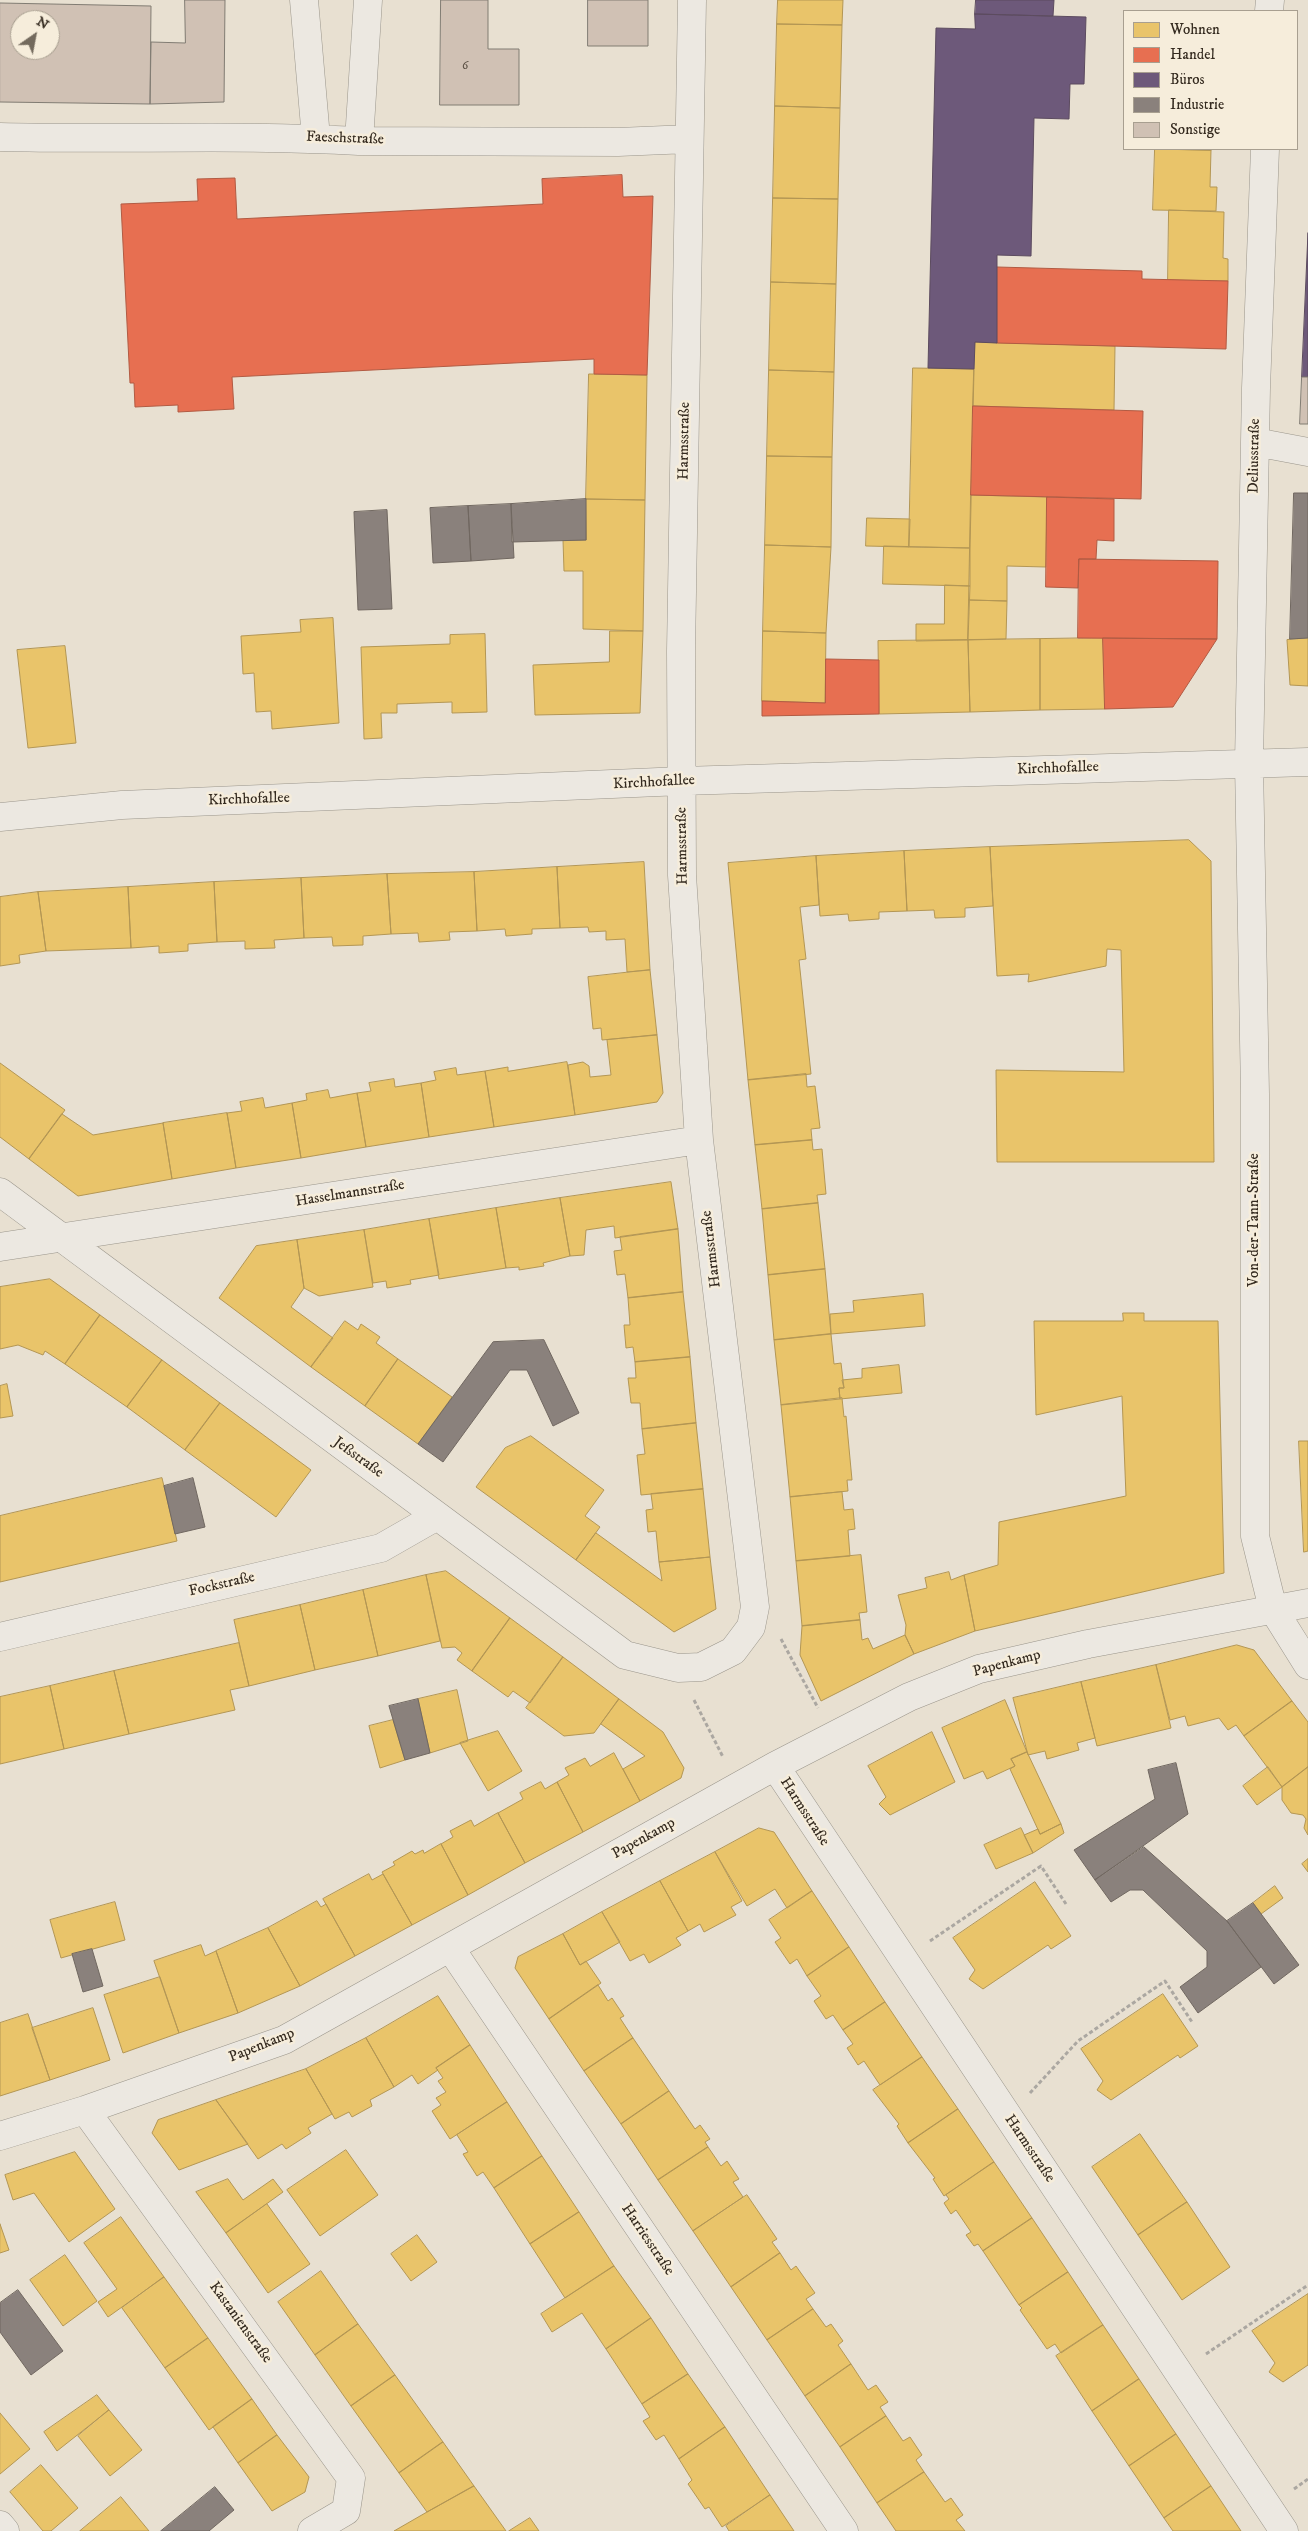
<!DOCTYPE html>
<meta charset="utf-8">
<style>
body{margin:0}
#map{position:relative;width:1308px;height:2531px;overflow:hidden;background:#e8e0d1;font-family:"IM FELL DW Pica",serif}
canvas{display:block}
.legend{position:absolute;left:1123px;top:10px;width:175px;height:140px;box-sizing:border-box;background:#f6eddb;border:1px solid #a89f90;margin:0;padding:6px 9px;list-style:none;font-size:15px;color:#342a1f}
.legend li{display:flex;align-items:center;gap:10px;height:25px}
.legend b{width:25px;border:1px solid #a89f90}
.north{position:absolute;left:10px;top:10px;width:50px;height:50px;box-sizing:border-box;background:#f6eddb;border:1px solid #a89f90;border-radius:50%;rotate:33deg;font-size:14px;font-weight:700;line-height:20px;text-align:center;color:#342a1f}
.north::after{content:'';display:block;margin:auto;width:18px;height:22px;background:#736a5d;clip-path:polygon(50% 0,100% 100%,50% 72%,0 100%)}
</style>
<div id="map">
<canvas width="1308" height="2531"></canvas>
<ul class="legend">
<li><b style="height:14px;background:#e9c46a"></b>Wohnen</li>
<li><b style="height:14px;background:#e76f51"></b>Handel</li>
<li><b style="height:14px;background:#6d597a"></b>Büros</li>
<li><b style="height:14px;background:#8a817c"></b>Industrie</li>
<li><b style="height:14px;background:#d0c1b4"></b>Sonstige</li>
</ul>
<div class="north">N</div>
</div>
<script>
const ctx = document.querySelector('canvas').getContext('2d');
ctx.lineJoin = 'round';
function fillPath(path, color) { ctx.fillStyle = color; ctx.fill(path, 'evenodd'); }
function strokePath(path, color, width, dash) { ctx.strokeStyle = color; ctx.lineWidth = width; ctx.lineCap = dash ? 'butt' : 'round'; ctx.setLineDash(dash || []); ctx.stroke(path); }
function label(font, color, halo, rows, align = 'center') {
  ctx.font = font + ' "IM FELL DW Pica",serif'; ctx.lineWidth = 5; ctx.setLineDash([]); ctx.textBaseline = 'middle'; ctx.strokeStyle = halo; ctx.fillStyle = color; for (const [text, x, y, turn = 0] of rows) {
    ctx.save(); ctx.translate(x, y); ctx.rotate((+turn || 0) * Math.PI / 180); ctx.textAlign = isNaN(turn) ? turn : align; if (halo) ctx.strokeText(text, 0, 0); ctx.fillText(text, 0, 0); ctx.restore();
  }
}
const homes = new Path2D(`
 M778,0H843L842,25L777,24Z
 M777,24L842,25L840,108L775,106Z
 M775,106L840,108L838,199L773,198Z
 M1155,149L1211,150L1210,187H1217L1216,211L1153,210Z
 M1160,149H1211V150Z
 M773,198L838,199L836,284L771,282Z
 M1169,210L1224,212L1223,258L1228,259V281L1168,280Z
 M771,282L836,284L834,372L769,370Z
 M975,342L1115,346L1114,410L973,406Z
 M913,368L974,369L970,548L909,547Z
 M769,370L834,372L832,457L767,456Z
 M589,374L647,375L645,500L586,499Z
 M767,456L832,457L831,547L765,545Z
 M971,495L1047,497L1046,567L1007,566V601L969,600Z
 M586,499L645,500L643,631L583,629V571H564L563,540H586Z
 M867,518L910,519L909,547L866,546Z
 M765,545L831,547L826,633L763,631Z
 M884,546L970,548V586L883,584Z
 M945,585L970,586L968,640L916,641V624H944Z
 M969,600L1007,601L1006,639L968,640Z
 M333,618L339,723L272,729L271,711L256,712L254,673L243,674L241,636L301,632L300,620Z
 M610,631H643L640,713L535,715L533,665L609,662Z
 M763,631L826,633L825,703L762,701Z
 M485,634L487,712L452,713V702L397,704V713H381L382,738L364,739L361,647L450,644V635Z
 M1103,638L1105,709L1040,710V639Z
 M1308,638V686L1290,685L1287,640Z
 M1040,639V710L970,712L968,640Z
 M968,640L970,712L879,714L878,641Z
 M65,646L76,743L28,748L17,650Z
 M1189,840L1211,861L1214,1162H997L996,1070L1124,1072L1121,950L1107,949L1106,966L1028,982L1029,974L997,976L990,847Z
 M990,847L993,906L965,908V917L935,918L934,910L907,911L904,851Z
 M904,851L907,911L879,912V919L849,921L848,914L820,916L816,856Z
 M816,856L819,905L800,907L806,959L799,960L811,1074L748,1080L728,863Z
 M644,862L650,970L627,972L625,939L606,940V931L589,932L588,927L560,928L557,867Z
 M557,867L560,928L532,929V934L506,936L505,929L477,931L474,872Z
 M474,872L477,931L449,932L450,940L419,942L418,933L391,934L387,874Z
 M387,874L391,934L363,936V945L333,946L332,937L304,938L301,878Z
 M301,878L304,938L274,940L275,948L245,949V941L217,942L214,882Z
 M214,882L217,942L188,944V951L159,953V946L131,948L128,887Z
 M128,887L131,948L46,951L38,892Z
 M38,892L46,951L19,955L20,963L0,966V897Z
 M650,970L657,1035L602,1040L601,1028L593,1029L588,977Z
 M657,1035L663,1093L657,1102L575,1115L568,1065L583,1062L589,1066L590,1077L611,1075L607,1040Z
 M567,1062L575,1115L494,1127L485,1071L508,1067V1071Z
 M0,1063L65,1110L29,1159L0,1137Z
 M456,1068L457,1075L485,1071L494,1127L429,1137L421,1083L436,1080L434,1072Z
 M806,1074L807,1087L815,1086L820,1128L811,1129L812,1140L755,1145L748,1080Z
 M394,1079L395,1087L421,1083L429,1137L366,1147L357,1093L371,1091L369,1083Z
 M328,1090L330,1098L357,1093L366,1147L301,1158L292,1103L307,1100L306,1094Z
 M263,1098L265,1108L292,1103L301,1158L236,1168L227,1113L242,1111L240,1102Z
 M227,1113L236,1168L172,1179L163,1123Z
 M62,1114L93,1135L163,1123L172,1179L78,1196L29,1159Z
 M812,1140L813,1150L822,1149L826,1194L817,1195L818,1203L762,1209L755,1145Z
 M671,1182L678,1229L615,1238L614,1226L586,1230L584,1255L570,1256L560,1198Z
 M560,1198L570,1256L543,1263L544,1266L519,1270V1267L506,1268L496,1208Z
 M818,1203L825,1269L768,1275L762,1209Z
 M496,1208L506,1268L439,1279L429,1219Z
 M429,1219L439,1275L410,1280L411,1284L387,1288L386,1281L373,1283L364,1230Z
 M678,1229L683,1292L628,1298L625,1274L617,1275L614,1251L622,1250L620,1237Z
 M364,1230L373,1287L319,1296L304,1288L297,1240Z
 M297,1240L304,1288L291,1307L333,1338L311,1367L219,1298L256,1246Z
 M825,1269L831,1334L774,1340L768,1275Z
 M50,1279L100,1315L65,1364L45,1351L43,1355L18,1345L0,1349V1287Z
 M683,1292L690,1357L635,1362L633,1347L626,1348L624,1325H630L628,1298Z
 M923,1294L925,1326L831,1334L830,1314L854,1312L853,1301Z
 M1123,1313H1144V1321H1218L1224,1573L975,1631L964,1575L998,1565L999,1522L1126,1496L1122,1396L1036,1415L1034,1321H1123Z
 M100,1315L162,1360L127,1407L65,1364Z
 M345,1321L358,1330L361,1324L380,1337L376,1343L398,1359L365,1406L311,1367Z
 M831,1334L834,1364L841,1363L844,1388H839L840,1399L781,1405L774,1340Z
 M690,1357L696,1423L642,1429L640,1403H631L628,1378H636L635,1362Z
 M398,1359L452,1397L418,1444L365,1406Z
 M162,1360L220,1403L185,1450L127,1407Z
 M899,1365L902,1393L840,1399L839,1388H844L842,1380L862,1378V1369Z
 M7,1384L13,1416L0,1418V1386Z
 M842,1398L844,1417L846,1416L852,1480H847L848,1491L790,1497L781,1405Z
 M220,1403L311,1470L276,1517L185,1450Z
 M696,1423L703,1489L641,1495L637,1455L645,1454L642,1429Z
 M531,1436L604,1490L585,1516L600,1527L576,1560L476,1487L505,1448Z
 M1299,1441H1308V1551L1304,1552Z
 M162,1478L177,1541L0,1582V1516Z
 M703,1489L710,1557L659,1562L656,1531L648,1532L646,1510L653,1509L651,1494Z
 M842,1492L844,1510L853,1509L855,1529L848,1530L850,1556L796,1561L790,1497Z
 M596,1533L662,1581L659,1562L710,1557L716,1609L674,1632L576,1560Z
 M861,1555L867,1612L859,1613L860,1620L802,1626L796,1561Z
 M446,1571L510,1618L472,1671L457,1660L462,1653L455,1647L442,1648L426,1575Z
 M949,1572L951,1580L964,1575L975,1631L914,1654L905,1635L906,1625L898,1595L927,1588L925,1578Z
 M426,1575L440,1641L378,1656L363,1590Z
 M363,1590L378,1656L315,1670L300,1605Z
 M300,1605L315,1670L249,1686L234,1620Z
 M510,1618L563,1657L530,1703L513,1691L508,1697L472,1671Z
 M860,1620L862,1640L868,1638L873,1649L905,1635L914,1654L821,1701L800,1655L802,1626Z
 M239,1643L249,1686L230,1690L235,1710L129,1734L114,1671Z
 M1237,1645L1254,1650L1292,1701L1244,1736L1236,1725L1228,1730L1219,1718L1188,1726L1185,1716L1170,1720L1156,1665Z
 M563,1657L619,1699L594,1733L564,1736L526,1708Z
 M1156,1665L1171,1728L1097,1746L1081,1682Z
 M114,1671L129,1734L64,1749L50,1686Z
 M1081,1682L1095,1738L1077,1743L1079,1750L1047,1759L1045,1751L1028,1755L1013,1698Z
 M50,1686L64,1749L0,1764V1697Z
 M457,1690L468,1741L430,1753L418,1699Z
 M619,1699L663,1732L684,1768L681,1778L640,1801L623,1769L645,1756L601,1724Z
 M1005,1700L1027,1752L1011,1759L1015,1766L987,1779L983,1771L964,1779L942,1728Z
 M1292,1701L1308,1722V1767L1282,1787L1244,1736Z
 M393,1720L405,1760L380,1768L369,1726Z
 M498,1731L522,1771L488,1791L460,1743Z
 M932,1732L955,1782L890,1815L879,1804L886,1797L868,1766Z
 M1027,1752L1061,1824L1040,1834L1010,1769L1015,1766L1011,1759Z
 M614,1753L640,1801L583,1832L557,1782L569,1775L565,1768L585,1758L590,1766Z
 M1268,1767L1282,1787L1257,1805L1243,1786Z
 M1308,1767V1835L1304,1828L1306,1819L1303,1815L1291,1813L1282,1800V1787Z
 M541,1782L545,1789L557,1782L583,1832L525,1863L498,1813L523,1799L520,1793Z
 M498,1813L525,1863L468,1895L441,1844L453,1837L450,1831L471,1820L474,1826Z
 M1061,1824L1064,1833L1033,1853L1024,1835L1038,1829L1040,1834Z
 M759,1828L774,1832L812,1891L787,1908L775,1889L747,1906L715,1852Z
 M1021,1828L1033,1853L996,1869L984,1845Z
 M441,1844L468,1895L412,1925L382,1872L395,1865L393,1862L412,1851L415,1854L423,1850L424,1853Z
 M715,1852L742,1901L731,1907L736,1915L704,1932L700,1924L688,1931L660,1881Z
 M1308,1859V1872L1302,1864Z
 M369,1874L372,1880L383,1874L412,1925L355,1956L323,1899Z
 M660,1881L688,1931L676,1938L681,1945L649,1963L644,1954L630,1961L602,1912Z
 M1035,1882L1071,1936L1051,1949L1048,1945L983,1989L969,1979L975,1970L953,1938Z
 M1275,1886L1283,1898L1261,1914L1253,1903Z
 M812,1891L849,1947L807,1976L797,1959L790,1964L775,1942L781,1938L769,1920Z
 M317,1901L321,1907L326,1904L355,1956L300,1986L268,1928Z
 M115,1902L125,1940L61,1958L50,1920Z
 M602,1912L620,1942L580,1965L563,1934Z
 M268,1928L300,1986L238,2013L216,1951Z
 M563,1934L580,1965L586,1961L601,1983L549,2019L515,1968L518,1957Z
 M201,1945L205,1956L216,1951L238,2013L179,2033L154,1961Z
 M849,1947L885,2002L843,2030L833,2015L826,2019L814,2001L821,1996L807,1976Z
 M160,1977L179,2033L123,2053L104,1995Z
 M598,1985L608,2001L612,1998L624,2016L620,2018L633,2038L584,2071L549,2019Z
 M1163,1994L1198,2046L1180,2058L1178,2055L1111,2100L1097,2090L1103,2081L1081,2049Z
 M438,1996L470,2045L436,2068L438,2070L418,2084L412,2075L394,2087L366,2038Z
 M885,2002L922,2057L880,2085L864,2061L858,2065L847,2048L853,2044L843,2030Z
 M93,2008L110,2060L50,2080L32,2028Z
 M28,2014L50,2080L0,2096V2023Z
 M366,2038L394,2087L370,2100L372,2106L352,2117L349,2112L335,2119L306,2069Z
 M633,2038L669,2091L621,2124L584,2071Z
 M470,2045L507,2102L450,2139L432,2111L441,2105L436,2098L446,2092L438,2081L443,2078L436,2068Z
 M922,2057L958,2109L908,2143L897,2126L899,2124L873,2090Z
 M306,2069L332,2114L308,2128L311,2133L286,2149L282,2144L258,2159L216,2100Z
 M669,2091L695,2129L700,2125L710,2139L705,2142L708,2147L658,2180L621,2124Z
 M216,2100L248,2144L179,2170L152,2133L158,2120Z
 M507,2102L542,2156L494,2188L483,2172L477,2176L463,2154L468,2152L457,2135Z
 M958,2109L994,2162L944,2196L933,2179L935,2178L908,2143Z
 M1140,2134L1187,2202L1138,2235L1092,2167Z
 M708,2147L721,2166L727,2161L739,2179L733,2182L743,2197L693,2231L658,2180Z
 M346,2150L378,2195L320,2236L287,2190Z
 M75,2152L115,2209L69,2242L34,2193L13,2200L5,2175Z
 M542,2156L579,2212L530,2244L494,2188Z
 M994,2162L1032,2218L983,2251L978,2244L974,2246L966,2235L971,2232L956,2210L951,2214L944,2203L949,2199L946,2195Z
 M228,2179L243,2200L273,2179L283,2192L226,2233L196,2192Z
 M747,2195L777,2239L772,2242L780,2253L731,2287L693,2231Z
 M1187,2202L1230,2267L1182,2300L1138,2235Z
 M267,2204L310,2264L268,2293L226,2233Z
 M579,2212L614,2266L565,2298L530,2244Z
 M121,2217L164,2277L108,2317L98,2302L117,2289L84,2243Z
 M1032,2218L1068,2272L1019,2305L983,2251Z
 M0,2224L9,2250L0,2253Z
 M417,2235L437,2262L411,2281L391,2254Z
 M780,2253L791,2270L796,2266L815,2293L806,2299L813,2309L767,2340L731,2287Z
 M65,2255L97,2301L63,2326L30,2280Z
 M614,2266L651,2318L606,2349L582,2313L552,2332L541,2314Z
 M321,2271L358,2324L315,2355L278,2302Z
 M1068,2272L1103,2325L1061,2353L1055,2344L1047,2349L1020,2310L1022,2308L1019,2305Z
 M164,2277L208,2338L165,2368L122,2308Z
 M1308,2294V2365L1283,2382L1269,2372L1275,2363L1252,2331Z
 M813,2309L826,2327L831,2324L843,2341L838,2345L851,2364L805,2396L767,2340Z
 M651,2318L688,2374L642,2404L606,2349Z
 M358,2324L395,2375L351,2406L315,2355Z
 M1103,2325L1139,2379L1092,2411L1056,2356Z
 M208,2338L252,2399L209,2430L165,2368Z
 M851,2364L868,2390L876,2385L888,2402L880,2407L886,2416L840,2447L805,2396Z
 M688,2374L725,2427L679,2459L664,2435L656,2440L643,2421L650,2417L642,2404Z
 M395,2375L443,2442L399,2473L351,2406Z
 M1139,2379L1176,2434L1129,2466L1092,2411Z
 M97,2395L109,2410L57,2451L44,2432Z
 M252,2399L277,2435L238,2463L213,2427Z
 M109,2410L142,2450L110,2476L78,2436Z
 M0,2413L30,2449L0,2474Z
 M886,2416L903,2441L910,2437L922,2455L916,2460L924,2472L877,2503L840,2447Z
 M725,2427L770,2495L722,2527L709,2507L705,2509L688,2484L692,2480L679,2459Z
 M1176,2434L1211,2486L1164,2518L1129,2466Z
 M277,2435L309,2477L305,2492L272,2511L238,2463Z
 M443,2442L474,2486L427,2512L399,2473Z
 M41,2465L78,2508L51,2531H43L10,2492Z
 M924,2472L945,2502L951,2498L963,2515L956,2520L965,2531H896L877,2503Z
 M474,2486L506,2531H394L427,2512Z
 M1211,2486L1241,2531H1173L1164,2518Z
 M770,2495L794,2531H729L726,2526Z
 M121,2497L149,2531H80Z
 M530,2518L539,2531H509Z`);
const shops = new Path2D(`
 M622,175L623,197L653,196L647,375L594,374V359L232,377L234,409L178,412V405L135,407L134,383H130L121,204L198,201L197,179L235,178L237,219L543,204L542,179Z
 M997,267L1142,271V279L1228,281L1226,349L997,343Z
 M973,406L1143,411L1141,499L971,495Z
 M1047,497L1114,499V541L1097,540L1096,559H1079L1078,588L1046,587Z
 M1079,559L1218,561L1217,639L1078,638Z
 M1103,638L1217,639L1173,707L1105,709Z
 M826,659L879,660V714L762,716V701L825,703Z`);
const offices = new Path2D(`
 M976,0H1054L1053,16L975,14Z
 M975,14L1086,17L1084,84H1070L1069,119L1034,118L1031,256L997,255V343L975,342L974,369L928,368L936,28L975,29Z
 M1308,233V377H1302Z`);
const industry = new Path2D(`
 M1294,493H1308V638L1290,639Z
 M586,499V540L512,542L511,504Z
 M511,504L514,558L471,561L468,506Z
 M468,506L471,561L433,563L430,508Z
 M387,510L392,609L358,610L354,512Z
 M544,1340L579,1413L553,1426L527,1370H510L443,1462L418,1444L493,1342Z
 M193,1478L205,1527L175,1534L164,1486Z
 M418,1699L430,1753L405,1760L389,1706Z
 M1176,1763L1188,1814L1095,1880L1074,1850L1155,1799L1148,1770Z
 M1144,1847L1227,1921L1261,1967L1198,2013L1180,1987L1207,1967V1951L1143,1890H1130L1111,1902L1095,1880Z
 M1253,1903L1299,1965L1274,1984L1227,1921Z
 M92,1949L103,1986L83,1992L72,1954Z
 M18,2290L63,2351L31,2375L0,2332V2303Z
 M215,2487L234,2510L209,2531H161Z`);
const building = new Path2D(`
 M185,0H225L224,102L150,104L151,42L185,43Z
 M441,0H488V49H519V105H440Z
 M588,0H648V46H588Z
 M0,3L151,6L150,104L0,102ZM20,20H50V50H20Z
 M1302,377H1308V424H1300Z`);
const path = new Path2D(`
 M781,1639L818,1708
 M694,1700L723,1757
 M930,1941L1041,1866L1066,1904
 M1030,2093L1078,2041L1165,1981L1192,2022
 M1206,2354L1308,2285
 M1294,2489L1308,2479`);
const minor = new Path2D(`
 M304,0L316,138
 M1269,11L1270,0
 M0,137C120,140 240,134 359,141L618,142L689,139
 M359,141L368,0
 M1265,149L1256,388L1249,763L1255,1094V1536L1273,1609L1308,1665
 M1255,442L1308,452
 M0,817L122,805L682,781L1308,762
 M0,1192L625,1655L678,1668L701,1667L733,1651L751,1627L755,1607L699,1140L682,875L681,651L692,0
 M0,1247L699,1140
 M0,1637L381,1548L437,1516
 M775,1766L1284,2531
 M451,1949L844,2531
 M85,2110L351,2478L346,2511L312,2531
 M0,2136L85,2110L284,2040L775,1766L909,1697L979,1669L1088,1644L1308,1603
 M0,2525L5,2531`);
const numberNames = [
 ["6",465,67]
];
const streetNames = [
 ["Faeschstraße",345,139,2],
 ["Harmsstraße",685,441,-89],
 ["Deliusstraße",1255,456,-89],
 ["Kirchhofallee",1058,769,-2],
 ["Kirchhofallee",654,783,-3],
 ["Kirchhofallee",249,800,-2],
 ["Harmsstraße",683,846,-91],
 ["Hasselmannstraße",350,1194,-9],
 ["Von-der-Tann-Straße",1255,1220,-90],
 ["Harmsstraße",712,1249,-97],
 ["Jeßstraße",358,1458,36],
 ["Fockstraße",222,1585,-13],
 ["Papenkamp",1007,1664,-15],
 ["Harmsstraße",804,1812,57],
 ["Papenkamp",644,1839,-29],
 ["Papenkamp",262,2046,-22],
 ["Harmsstraße",1029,2149,56],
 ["Harriesstraße",647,2240,56],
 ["Kastanienstraße",240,2323,54]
];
fillPath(homes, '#e9c46a');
strokePath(homes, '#b39654', 1);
fillPath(shops, '#e76f51');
strokePath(shops, '#b15a42', 1);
fillPath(offices, '#6d597a');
strokePath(offices, '#5c4b5f', 1);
fillPath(industry, '#8a817c');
strokePath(industry, '#706760', 1);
fillPath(building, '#d0c1b4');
strokePath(building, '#817c73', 1);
strokePath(minor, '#9a958b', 29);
strokePath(path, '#aba7a1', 3, [4, 2.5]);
strokePath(minor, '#ece8e1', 28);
label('12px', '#5b5044', null, numberNames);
label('15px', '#342a1f', '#f6eddb', streetNames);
</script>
